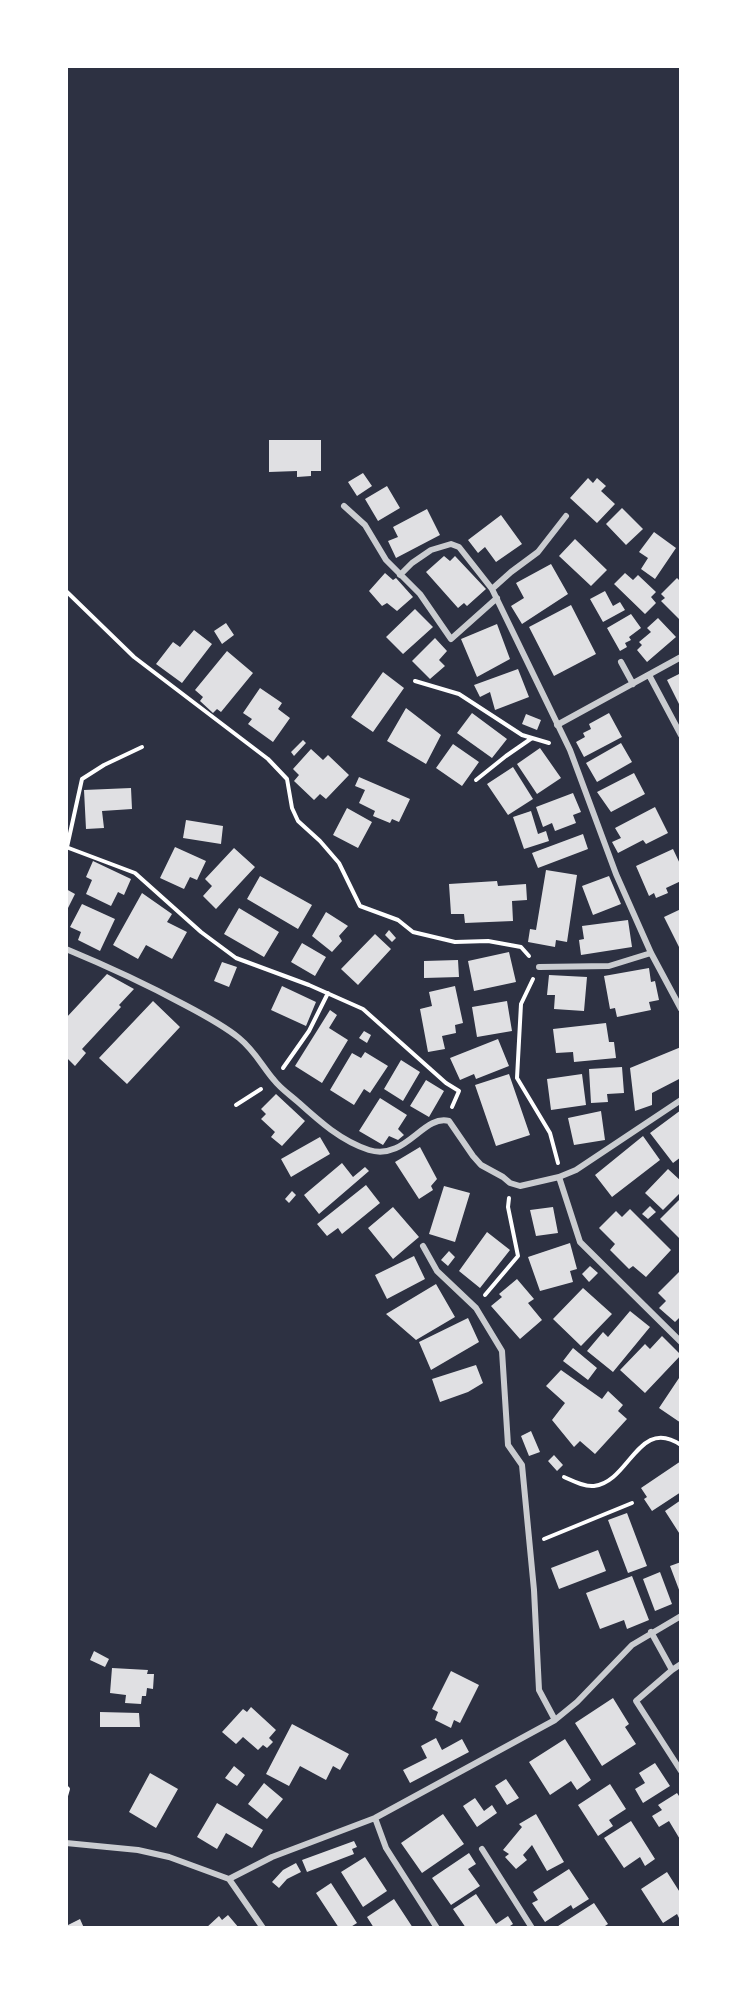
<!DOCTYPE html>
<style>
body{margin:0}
#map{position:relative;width:747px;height:1994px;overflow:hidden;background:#2d3142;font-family:"Playfair Display",serif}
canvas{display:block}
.frame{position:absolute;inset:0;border:68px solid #fff;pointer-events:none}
</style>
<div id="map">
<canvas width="747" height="1994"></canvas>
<div class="frame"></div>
</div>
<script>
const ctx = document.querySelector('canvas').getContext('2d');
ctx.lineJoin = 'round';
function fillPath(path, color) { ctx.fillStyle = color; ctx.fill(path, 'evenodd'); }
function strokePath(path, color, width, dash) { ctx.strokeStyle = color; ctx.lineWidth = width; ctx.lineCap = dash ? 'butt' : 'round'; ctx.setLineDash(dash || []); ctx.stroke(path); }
const building = new Path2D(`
 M269,440H321V471H311V476L297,477V471L269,472Z
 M363,473L372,486L357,496L348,482Z
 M588,478L593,483L597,478L606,486L601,491L615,504L597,523L570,498Z
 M387,486L400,508L378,521L365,499Z
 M622,508L643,529L626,545L606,524Z
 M427,509L440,535L396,558L388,541L398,537L393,527Z
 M501,515L522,544L496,562L485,547L478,553L468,540Z
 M654,532L676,548L655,579L641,569L648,558L639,552Z
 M575,539L607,570L591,586L559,556Z
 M444,556L450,561L455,556L486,589L467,606L464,603L458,608L426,572Z
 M551,564L568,594L522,624L511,606L524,598L516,583Z
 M385,573L393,580L396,578L413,597L397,611L387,603L382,606L369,591Z
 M625,573L633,580L638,575L656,592L651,597L656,603L645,614L614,584Z
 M677,578L681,582V621L661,601L665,598L661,594Z
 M605,591L613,606L620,602L625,610L603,622L590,599Z
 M571,605L596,654L554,676L529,627Z
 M415,609L433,627L403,654L386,637Z
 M631,614L641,628L629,637L631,640L625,643L627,647L620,651L607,628Z
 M658,618L676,637L647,662L637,650L642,645L639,642L651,632L647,628Z
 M226,623L234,635L222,644L214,631Z
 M497,624L510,659L477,677L461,639Z
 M194,630L212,644L182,683L156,664L173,642L180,647Z
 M435,638L447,651L439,660L445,666L430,679L412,661Z
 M227,651L253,673L221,712L217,709L213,713L200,701L203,697L195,690Z
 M518,669L529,697L495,710L490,692L480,697L474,685Z
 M383,672L404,688L373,732L351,717Z
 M681,673V708L667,680Z
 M260,688L282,703L278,709L290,718L273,742L248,724L252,719L243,713Z
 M406,708L441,735L426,764L387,741Z
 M472,713L507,739L492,758L457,733Z
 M609,713L622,737L584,757L576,742L585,737L583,733L591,729L589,724Z
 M526,714L541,720L537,730L522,724Z
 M303,740L306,743L294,756L291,752Z
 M621,743L632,762L597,782L586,763Z
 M453,744L479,762L462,786L436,768Z
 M540,748L561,778L537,794L517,764Z
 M311,749L323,760L328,755L349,775L326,799L320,794L314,800L294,781L299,775L293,769Z
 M513,767L533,799L508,815L487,784Z
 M634,773L645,794L611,812L597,792Z
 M359,777L410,799L399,822L392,819L390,823L373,816L375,811L359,803L365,790L355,786Z
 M131,788L132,809L102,811L104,828L86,829L84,790Z
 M573,793L581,812L573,815L576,823L555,831L552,823L543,827L536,807Z
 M655,807L668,833L646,844L643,840L618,853L612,842L621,838L615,828Z
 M347,808L372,822L358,848L333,835Z
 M531,811L538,834L546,831L549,841L524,849L513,817Z
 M186,820L223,826L221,844L183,838Z
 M583,834L588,849L538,868L532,853Z
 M175,847L206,861L197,880L190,877L184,889L160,878Z
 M234,848L255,867L216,909L203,896L212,886L205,879Z
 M673,849L681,866V881L666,888L668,893L656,898L654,893L649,896L636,866Z
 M93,861L131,879L124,895L118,892L111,906L86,894L92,880L86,877Z
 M546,870L577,875L567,942L556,940L555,947L528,942L530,929L536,930Z
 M260,876L312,905L298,929L247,899Z
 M609,876L621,904L593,915L582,886Z
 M497,881L498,886L526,884L527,900L512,901L513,921L465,923L464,914H451L449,884Z
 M66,889L75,894L66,912Z
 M142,893L172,914L167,922L187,932L172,959L146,945L138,959L113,945Z
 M82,904L115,919L100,951L78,940L81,932L70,927Z
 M239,908L279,932L264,957L224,934Z
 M681,909V951L664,917Z
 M326,912L348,926L339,936L342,941L332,952L312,936Z
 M628,920L632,947L581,955L579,940L584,939L582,926Z
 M389,930L396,938L392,942L385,935Z
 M375,934L391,949L358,985L341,969Z
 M302,943L326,957L315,976L291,962Z
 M509,952L516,982L474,991L468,961Z
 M458,960L459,977L424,978V961Z
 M222,962L237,967L229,987L214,981Z
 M649,968L651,982L655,981L659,1000L649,1002L651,1010L617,1017L615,1008L610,1009L604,976Z
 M107,974L134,989L119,1005L121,1007L82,1049L86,1053L75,1066L66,1057V1018Z
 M549,975L587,977L584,1011L554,1009L555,995H547Z
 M282,986L316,1002L306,1026L271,1010Z
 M455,986L463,1023L455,1025L456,1033L442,1036L445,1049L428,1052L420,1009L432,1006L429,992Z
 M153,1001L180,1027L127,1084L99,1058Z
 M507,1001L512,1031L477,1037L472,1007Z
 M330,1010L337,1015L329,1028L348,1040L322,1083L295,1066Z
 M606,1023L609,1042H614L616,1058L574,1062L573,1052L556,1053L553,1029Z
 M364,1031L371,1035L367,1043L359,1038Z
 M498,1039L509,1066L476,1079L474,1074L460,1080L450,1058Z
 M681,1047V1078L652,1093V1105L635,1111L630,1068Z
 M365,1052L388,1066L370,1093L364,1089L354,1105L330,1090L352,1053L361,1058Z
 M401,1060L420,1072L403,1101L384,1089Z
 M622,1067L624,1093L607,1094L608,1102L591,1103L589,1069Z
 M509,1074L530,1135L496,1146L475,1085Z
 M582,1074L586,1105L551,1110L547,1079Z
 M426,1080L444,1091L429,1117L410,1106Z
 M276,1094L305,1121L282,1146L271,1137L275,1132L261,1119L266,1114L261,1109Z
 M380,1098L407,1115L398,1129L404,1135L398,1140L389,1136L383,1145L359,1131Z
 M681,1110V1157L673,1163L650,1133Z
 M601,1111L605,1140L574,1145L568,1118Z
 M643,1136L660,1160L612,1197L595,1175Z
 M320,1137L330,1154L291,1177L281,1159Z
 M420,1147L437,1179L431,1186L433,1190L419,1199L395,1162Z
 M342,1163L353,1177L365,1167L369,1171L319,1214L304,1195Z
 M668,1169L681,1181V1192L663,1210L645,1193Z
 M366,1185L380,1203L342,1234L338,1228L327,1236L317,1224Z
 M444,1186L470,1193L455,1242L429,1234Z
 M292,1191L296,1195L289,1203L285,1199Z
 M681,1198V1240L660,1219Z
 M650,1206L656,1212L648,1219L642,1214Z
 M393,1207L419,1237L393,1259L368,1228Z
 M553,1207L558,1233L536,1236L530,1210Z
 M630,1209L671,1250L646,1277L633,1266L629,1269L610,1250L615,1244L599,1228L616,1211L622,1217Z
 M487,1232L510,1250L480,1288L459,1271Z
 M570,1243L577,1269L570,1271L573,1282L540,1291L528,1257Z
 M449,1251L455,1257L448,1266L441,1260Z
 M414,1256L425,1279L387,1299L375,1275Z
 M590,1266L598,1273L589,1282L582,1274Z
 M681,1270V1316L675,1322L659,1308L666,1301L658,1293Z
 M517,1279L534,1299L528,1303L542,1320L520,1339L491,1306L502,1297L499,1294Z
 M436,1284L455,1317L416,1340L386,1314Z
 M583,1288L612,1314L581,1346L553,1319Z
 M630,1311L650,1327L613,1372L587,1351L603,1332L608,1337Z
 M468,1318L479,1342L431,1370L419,1342Z
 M662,1336L681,1355L645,1393L620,1370L645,1344L650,1349Z
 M573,1348L597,1368L588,1380L563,1361Z
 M476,1365L483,1383L468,1392L440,1402L432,1379Z
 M561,1370L602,1399L608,1391L623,1405L618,1411L627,1419L595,1454L580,1441L574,1447L552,1420L565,1403L546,1386Z
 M681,1375V1423L659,1408Z
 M531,1431L540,1452L529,1456L521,1436Z
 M554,1455L563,1465L557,1471L548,1461Z
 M681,1461V1492L652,1511L644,1499L647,1497L641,1488Z
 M681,1500V1536L665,1511Z
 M627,1513L647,1566L628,1573L608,1520Z
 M598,1550L606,1571L559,1589L551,1568Z
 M681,1562V1595L670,1566Z
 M660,1572L672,1604L655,1611L643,1579Z
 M632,1576L649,1620L627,1629L624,1620L600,1629L586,1593Z
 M94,1651L109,1659L105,1667L90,1660Z
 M112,1668L148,1670L147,1674H154L153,1689L147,1688L146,1696H142L141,1704L125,1703L126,1695L110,1693Z
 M451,1671L479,1685L460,1723L454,1720L451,1728L435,1720L438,1712L432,1709Z
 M613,1698L629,1724L625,1727L636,1744L602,1766L575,1723Z
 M251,1707L276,1730L269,1738L273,1742L267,1748L263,1745L258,1750L243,1737L236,1744L222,1732L243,1709L247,1712Z
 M100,1712L139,1713L140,1727H100Z
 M292,1724L349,1754L340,1770L333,1766L326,1780L300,1766L289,1786L266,1774Z
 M436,1738L442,1750L462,1739L469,1752L410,1783L403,1770L427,1758L421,1746Z
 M565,1739L591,1780L577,1790L571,1781L550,1795L529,1762Z
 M655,1763L670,1786L643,1803L635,1789L645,1783L639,1773Z
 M234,1766L245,1775L237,1786L225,1778Z
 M150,1773L178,1789L156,1828L129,1812Z
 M506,1779L519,1798L507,1805L495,1786Z
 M264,1783L283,1799L267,1819L248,1804Z
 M610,1784L626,1809L609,1820L613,1826L598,1836L578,1805Z
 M677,1793L681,1799V1841L669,1821L659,1827L652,1816L662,1810L658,1805Z
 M475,1798L484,1811L492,1805L497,1813L477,1827L463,1806Z
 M217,1803L263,1830L252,1848L226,1833L217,1849L197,1837Z
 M443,1814L464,1844L422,1873L401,1843Z
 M536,1814L564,1862L547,1871L532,1845L523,1855L527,1860L516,1869L505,1857L509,1854L503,1850L522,1827L519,1824Z
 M631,1821L655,1859L645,1866L640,1857L624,1868L604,1838Z
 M354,1841L357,1847L352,1849L354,1854L307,1872L302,1860Z
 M469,1853L476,1864L468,1869L480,1886L451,1905L432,1878Z
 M365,1857L387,1891L363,1907L341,1872Z
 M296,1863L301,1872L287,1879L279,1888L272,1882L283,1870Z
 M569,1869L589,1899L573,1909L571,1905L545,1922L532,1903L538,1900L533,1892Z
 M667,1872L681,1894V1922L677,1914L663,1923L641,1889Z
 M331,1883L357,1923L349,1928H339L316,1893Z
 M476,1894L496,1924L508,1916L513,1924L507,1928H466L453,1909Z
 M394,1899L413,1928H374L367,1917Z
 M594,1903L608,1924L602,1928H555Z
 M228,1915L239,1928H206L219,1916L222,1920Z
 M80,1919L84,1928H66V1926Z`);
const path = new Path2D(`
 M66,591L134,657L268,759L287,779L292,808L298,821L320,841L339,863L360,906L398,920L413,932L455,942L488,941L521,947L529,956
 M415,681L459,694L522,735L549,743
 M476,780L506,756L532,738
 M66,847L135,873L201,932L236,958L309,985L363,1009L446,1083L459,1091L452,1107
 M67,847L82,779L104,765L142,747
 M533,979L521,1004L517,1078L550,1133L558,1163
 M283,1068L309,1031L328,993
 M236,1105L261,1089
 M485,1295L518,1256L508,1207L509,1198
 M564,1477C573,1481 584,1487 594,1486C630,1482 638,1416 681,1445
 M544,1539L632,1503
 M66,1787L68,1789L66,1796`);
const minor = new Path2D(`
 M344,506L365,525L386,560L420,594L451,639L497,598
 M400,575L412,563L431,550L451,544L459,547L492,589L570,750L616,874L651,953L681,1009
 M492,589L511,572L538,552L566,516
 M621,662L633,684
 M649,675L681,735
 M557,725L681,657
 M66,949C107,966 146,984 185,1005C204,1015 223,1025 239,1038C255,1051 262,1066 274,1080C280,1088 290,1095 298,1102C319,1121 341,1141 369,1150C406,1161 423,1114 449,1121L473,1156L481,1165L503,1177L510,1183L520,1186L559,1177L576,1170L681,1100
 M539,967L609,966L651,953
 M559,1177L580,1242L681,1342
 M423,1246L437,1271L476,1308L502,1351L508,1445L522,1465L534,1590L539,1690L555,1720
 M651,1632L672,1670L636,1701L681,1771
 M672,1670L681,1664
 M375,1818L386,1848L437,1928
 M66,1843L138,1850L169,1857L229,1879L272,1857L375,1818L555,1720L577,1702L632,1645L681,1616
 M482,1849L532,1928
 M229,1879L263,1928`);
fillPath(building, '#e0e0e3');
strokePath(path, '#fff', 4);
strokePath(minor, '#caccd0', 6);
</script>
